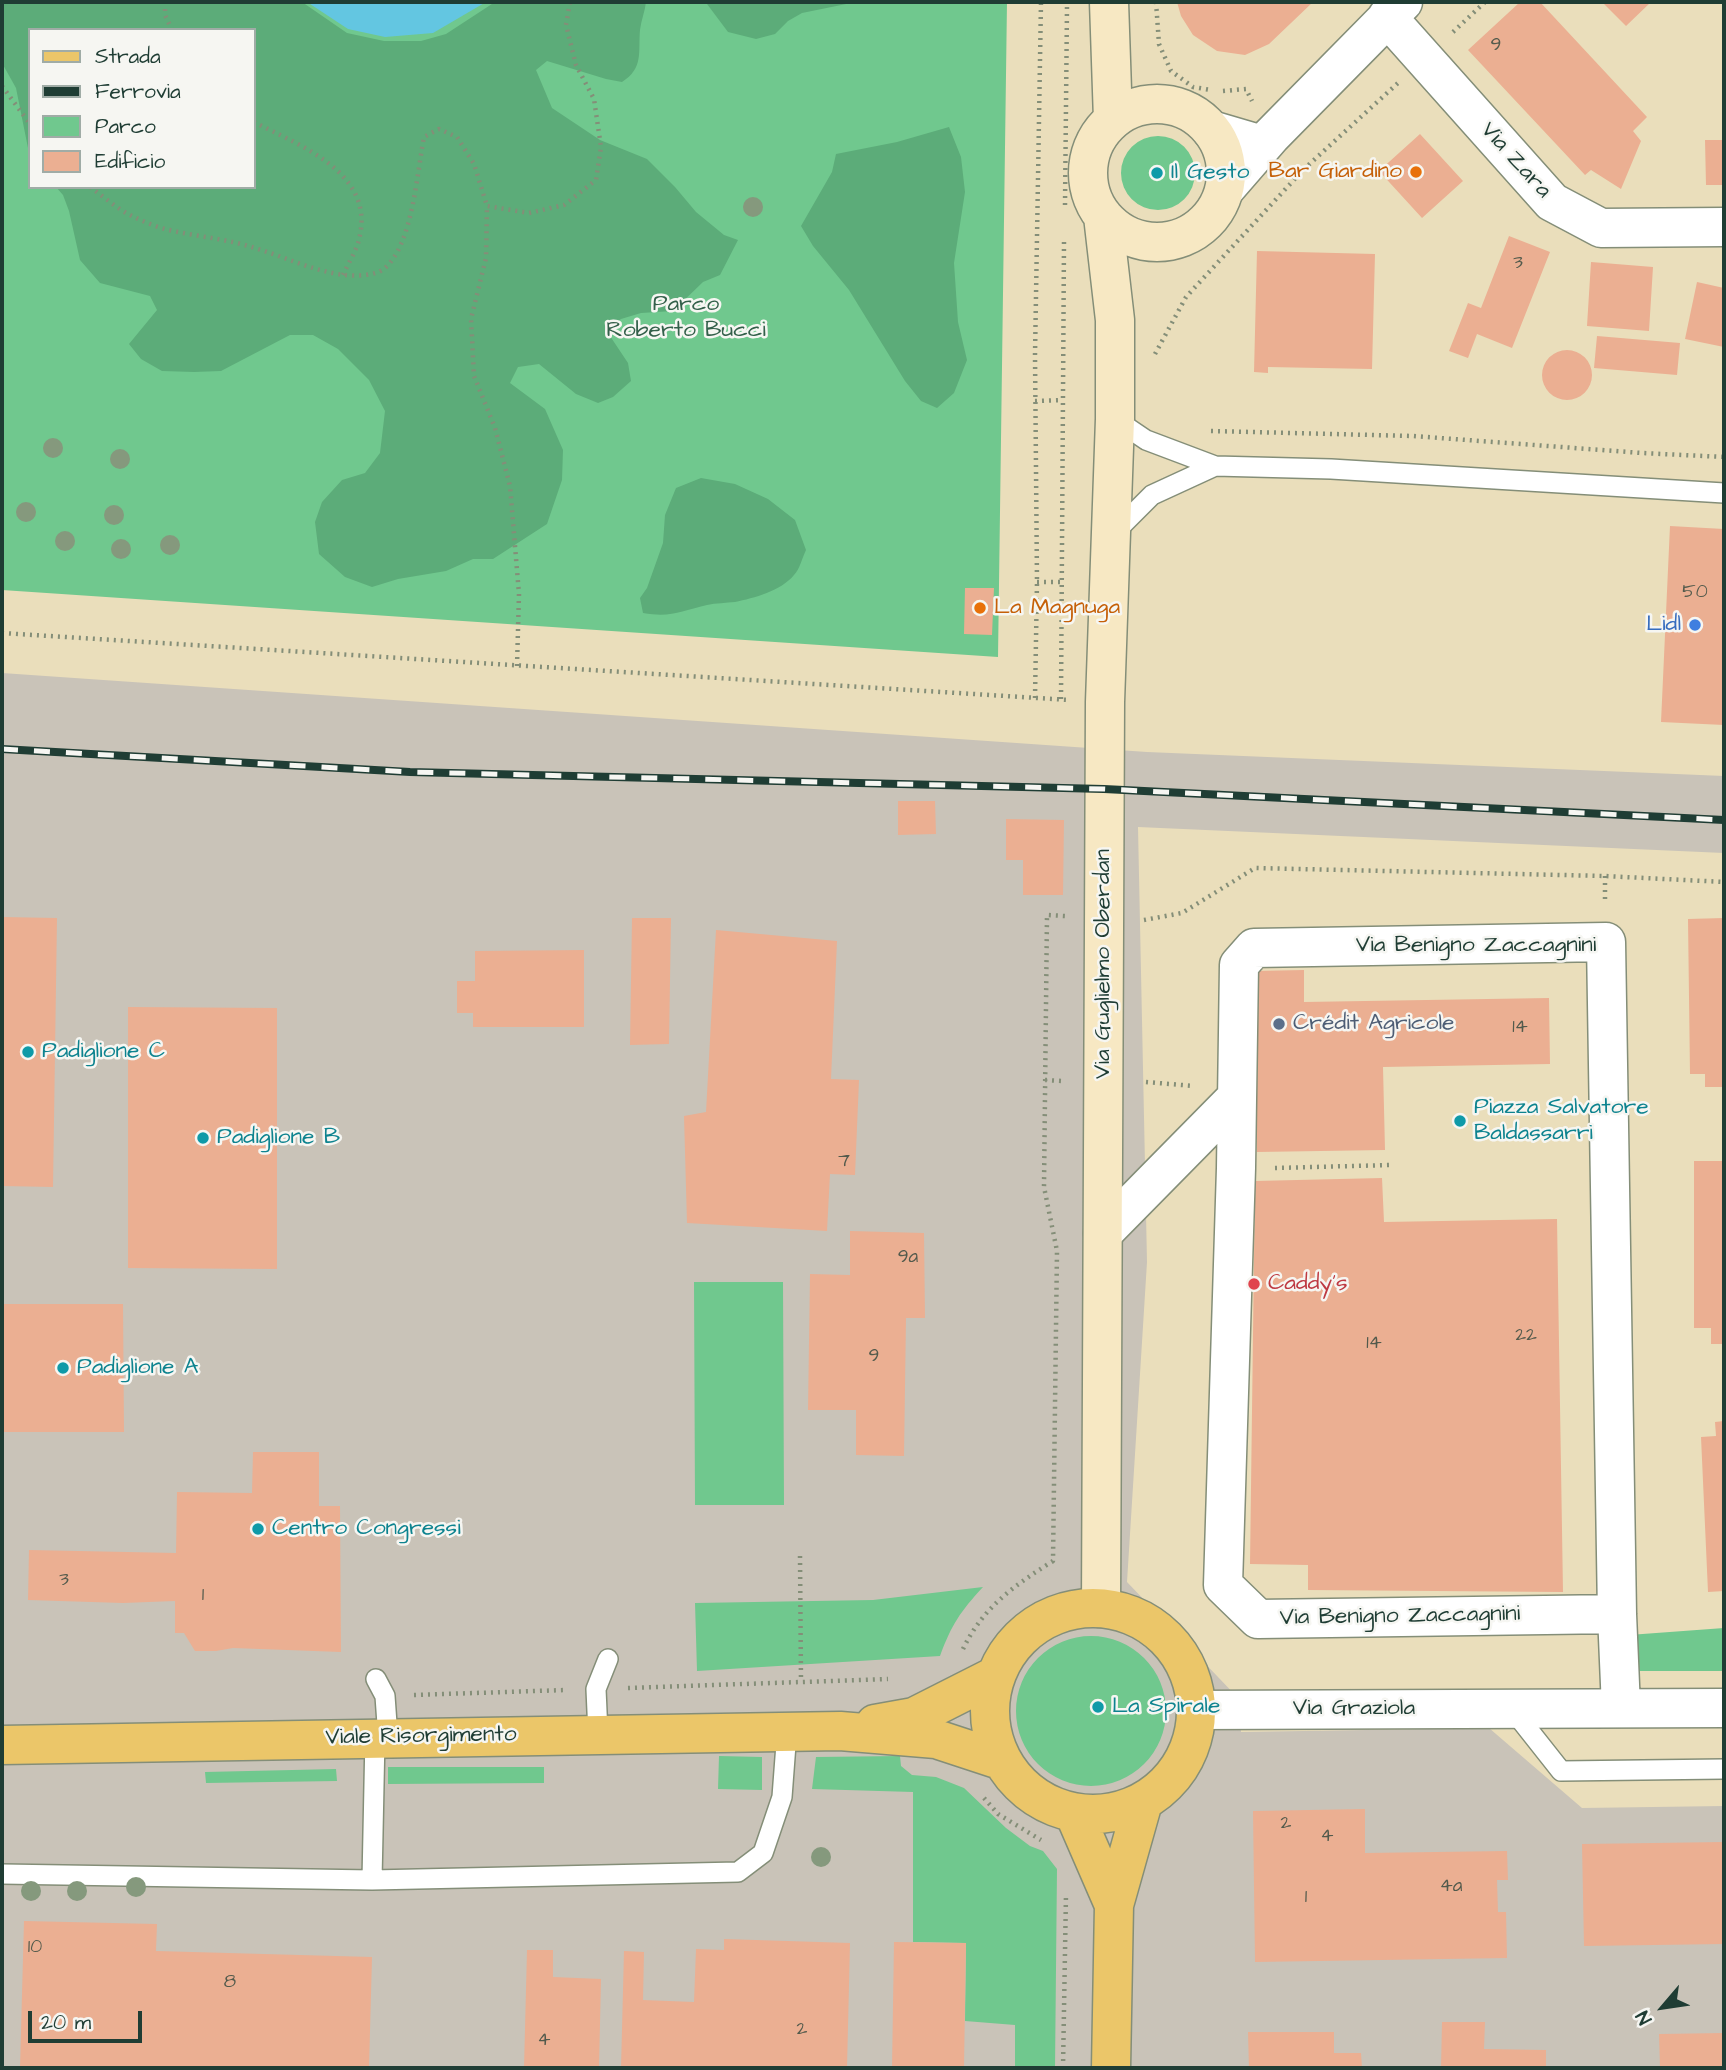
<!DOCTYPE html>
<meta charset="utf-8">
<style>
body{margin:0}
#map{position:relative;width:1726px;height:2070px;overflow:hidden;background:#eadebb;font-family:"Architects Daughter",sans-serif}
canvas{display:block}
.frame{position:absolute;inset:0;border:4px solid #1f3d34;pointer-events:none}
.legend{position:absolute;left:28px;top:28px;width:228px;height:161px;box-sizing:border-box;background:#f6f6f2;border:2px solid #a0aca6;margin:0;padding:9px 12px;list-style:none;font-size:21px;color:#1f3d34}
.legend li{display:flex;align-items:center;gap:14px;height:35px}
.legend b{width:35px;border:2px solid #a0aca6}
.north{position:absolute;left:1628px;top:1972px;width:70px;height:70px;-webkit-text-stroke:5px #f6f6f2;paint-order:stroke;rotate:241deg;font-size:19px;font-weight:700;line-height:28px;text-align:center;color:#1f3d34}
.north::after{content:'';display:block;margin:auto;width:24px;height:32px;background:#1f3d34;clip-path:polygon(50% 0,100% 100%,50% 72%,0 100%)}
.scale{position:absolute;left:28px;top:2011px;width:114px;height:32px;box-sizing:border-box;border:4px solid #1f3d34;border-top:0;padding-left:9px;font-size:21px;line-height:24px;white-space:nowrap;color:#1f3d34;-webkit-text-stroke:5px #f6f6f2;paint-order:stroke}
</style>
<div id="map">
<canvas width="1726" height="2070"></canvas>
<div class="frame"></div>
<ul class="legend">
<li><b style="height:9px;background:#ebc669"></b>Strada</li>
<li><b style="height:9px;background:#1f3d34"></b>Ferrovia</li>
<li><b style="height:19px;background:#70c88e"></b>Parco</li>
<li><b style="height:19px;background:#ebaf92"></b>Edificio</li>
</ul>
<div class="north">N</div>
<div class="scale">20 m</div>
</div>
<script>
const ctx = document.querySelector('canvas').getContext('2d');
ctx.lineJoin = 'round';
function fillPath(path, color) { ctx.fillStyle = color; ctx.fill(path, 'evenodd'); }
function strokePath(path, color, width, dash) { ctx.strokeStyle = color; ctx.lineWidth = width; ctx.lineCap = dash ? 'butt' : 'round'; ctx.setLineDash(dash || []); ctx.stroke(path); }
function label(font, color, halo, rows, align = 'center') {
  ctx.font = font + ' "Architects Daughter",sans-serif'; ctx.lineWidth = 5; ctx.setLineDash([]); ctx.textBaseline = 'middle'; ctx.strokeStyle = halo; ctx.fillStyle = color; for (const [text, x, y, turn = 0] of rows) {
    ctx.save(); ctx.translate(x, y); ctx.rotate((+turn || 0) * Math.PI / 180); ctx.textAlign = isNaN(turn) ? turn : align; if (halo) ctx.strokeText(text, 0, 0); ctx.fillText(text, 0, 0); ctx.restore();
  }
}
const industrial = new Path2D(`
 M2,673L1147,752L1724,776V853L1138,827L1147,1262L1127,1582L1240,1700L1241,1732L1489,1728L1582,1808L1724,1806V2068H2Z`);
const green = new Path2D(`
 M2,2H1007L998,657L2,590ZM30,30H254V187H30Z
 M1121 173a37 37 0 1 1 74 0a37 37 0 1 1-74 0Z
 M694,1282H783L784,1505H695Z
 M983,1587C960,1612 952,1624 940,1656L697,1671L695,1603L873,1600Z
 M1724,1628V1671H1631L1629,1635Z
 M1016 1711a75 75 0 1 1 150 0a75 75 0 1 1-150 0Z
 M719,1756L762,1757V1790L718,1789Z
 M900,1756L901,1766L912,1775L936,1777L964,1788L1006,1828L1030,1846L1043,1851L1057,1869L1055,2068H1015V2025L965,2021L966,1943L913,1942V1792L812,1789L816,1757Z
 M388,1767H544V1783L388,1784Z
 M336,1769L337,1781L206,1783L205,1772Z`);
const forest = new Path2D(`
 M2,2H302L347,33L384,41H421L446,34L495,2H646C645,11 641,21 640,30C638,52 644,68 622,82L606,79L547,61L536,70L552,108L600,140L647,159L675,187L696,212L724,235L738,240L720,275L703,282L673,311L641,313L621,319L606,330L628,363L631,381L613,397L598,403L576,394L539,364L518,367L510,383L545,409L563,450L562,480L547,524L493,559H473L446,571L398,579L372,587L345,577L319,554L315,522L322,502L342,480L365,473L380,453L385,411L369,380L338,349L313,335H290L221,371L194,372L162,371L141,359L129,344L157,310L150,296L100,283L80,260L69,211L63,195L56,187H254V30H30V158L16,88L2,63Z
 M708,2H856L802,13L788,21L775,34L756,39L728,32L707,4Z
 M949,127L961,157L965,192L954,263L958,322L967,360L954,393L937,408L921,401L905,381L849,290L813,246L801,226L832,172L836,154L897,142Z
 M701,478L735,484L768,499L795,520L806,550C802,558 800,569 794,575C781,591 754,598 735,602C726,603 716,603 707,605C681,611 671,618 643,613L640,598L647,588L663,543L665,515L676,488Z`);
const water = new Path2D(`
 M307,2H486L433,33L385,37L348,29Z`);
const building = new Path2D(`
 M1177,2H1313L1269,44L1245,55L1217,51L1193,35L1181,16Z
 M1520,2H1540L1647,117L1633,131L1641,141L1621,189L1591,170L1585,175L1468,50Z
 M1602,2H1651L1626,26Z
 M1420,134L1463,181L1422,218L1379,171Z
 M1705,140H1724V185H1706Z
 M1509,236L1550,252L1512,348L1477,334L1468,358L1449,351L1468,303L1481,308Z
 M1257,251L1375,254L1372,369L1268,367V373L1254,372Z
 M1591,262L1653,267L1649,331L1587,326Z
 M1697,282L1724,288V347L1685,339Z
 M1597,336L1680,343L1677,375L1594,368Z
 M1542 375a25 25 0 1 1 50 0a25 25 0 1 1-50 0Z
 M1670,526L1724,529V725L1661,722Z
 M965,588H994L992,635L964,634Z
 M898,801H935L936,834L898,835Z
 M1006,819L1064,820L1063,895H1023V860H1006Z
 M2,917L57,918L53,1187L2,1186Z
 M632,918H671L669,1044L630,1045Z
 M1724,918V1087H1705V1074H1690L1688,919Z
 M716,930L837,941L831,1079L859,1080L855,1175L830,1174L827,1231L687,1223L684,1116L706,1112Z
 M584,950V1027H473V1013H457V981H475V951Z
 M1304,970V1002L1549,998L1550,1064L1383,1067L1385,1150L1257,1152L1254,971Z
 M128,1007L277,1008V1269L128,1268Z
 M1694,1161H1724V1344H1711V1328H1694Z
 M1382,1178L1384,1222L1557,1219L1563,1592L1308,1590V1565L1250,1564L1255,1181Z
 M850,1231L924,1233L925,1318H906L904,1456L856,1455V1410H808L810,1274L850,1275Z
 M2,1304H123L124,1432H2Z
 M1724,1421V1591L1708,1592L1701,1437L1716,1436L1715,1422Z
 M253,1452H319V1506H340L341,1652L233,1648L216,1651H195L184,1633H175V1601L123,1603L28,1600L29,1550L176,1553L177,1492L252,1493Z
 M1365,1809V1853L1507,1851L1508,1880H1497L1498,1912H1506L1507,1958L1255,1962L1253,1811Z
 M1724,1842V1944L1584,1946L1582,1844Z
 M24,1921L157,1924L156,1951L372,1957L369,2068H20Z
 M724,1939L850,1943L847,2068H621L624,1951L644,1952L643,2000L694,2002L696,1949L724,1950Z
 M894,1942L966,1943L964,2068H892Z
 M527,1950H553V1977L601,1979L599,2068H524Z
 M1442,2022H1485L1484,2049L1546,2050V2068H1441Z
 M1248,2032H1334V2053H1361L1362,2068H1249Z
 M1724,2033V2068H1660L1659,2034Z`);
const path = new Path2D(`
 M165,2V15L172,30
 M1156,2L1159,44L1171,71L1193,87L1211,90
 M1453,32L1485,2
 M2,86L30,124
 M1223,91L1246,89L1252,101
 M254,122C298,145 373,171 360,235C358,248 349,262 343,275
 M90,187C103,196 116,208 130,215C142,221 156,227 169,230C199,237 229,239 258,249C287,258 314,271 344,275C357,276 376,276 385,268C413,243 417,172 424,137L439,129L457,137L474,164L487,206
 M1065,205L1067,7
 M1155,354L1186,297L1303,170L1398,83
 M1035,401L1062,400
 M1211,431L1413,436L1642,453L1724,457
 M1037,582H1061
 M2,633L1069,700
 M517,666L519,594L510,486L495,428L474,376L471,319L486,258L487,206L529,213L564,205L596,180L601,147L594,99L576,65L566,25L570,2
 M1035,698L1037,582L1035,355L1041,2
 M1061,699L1064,242
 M1605,876V903
 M1144,920L1182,913L1255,868L1605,876L1724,882
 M1045,1080L1063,1081
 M1146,1082L1194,1086
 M1275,1168L1391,1165
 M800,1556L801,1682
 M963,1649C983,1607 1015,1585 1053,1561L1057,1251L1044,1187L1047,915L1065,916
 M628,1688L888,1679
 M414,1695L566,1690
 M984,1798L998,1814L1041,1840
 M1063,2068L1066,1894`);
const service = new Path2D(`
 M1115,419L1146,440L1215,466L1331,469L1724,493
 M1114,533L1152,495L1215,466
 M376,1679L385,1696L388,1738
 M1512,1709L1561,1771L1724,1769
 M598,1734L596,1689L608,1659
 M2,1874L372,1880L738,1872L763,1853L782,1797L787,1731
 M372,1880L375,1737`);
const minor = new Path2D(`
 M1387,17L1552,202L1601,228L1724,227
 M1211,130L1262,145
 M1225,189L1271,136L1403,2
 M1103,1233L1237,1097
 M1617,1614L1258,1619L1223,1585L1236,1168L1239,965L1254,948L1606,942L1617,1614L1621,1708
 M1196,1710L1724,1708`);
const secondary = new Path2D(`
 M1109,2L1113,120
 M1088 173a69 69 0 1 1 138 0a69 69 0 1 1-138 0Z
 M1101,1608L1105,702L1115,419V320L1103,216`);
const primary = new Path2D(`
 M990 1711a103 103 0 1 1 206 0a103 103 0 1 1-206 0Z
 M875,1724L914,1717L995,1676
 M2,1745L840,1731L936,1739L1003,1761
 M1074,1813L1114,1905
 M1111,2068L1114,1905L1143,1802`);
const rail = new Path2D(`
 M2,749L410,772L1104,789L1724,820`);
const trees = [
 [753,207],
 [53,448],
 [120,459],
 [26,512],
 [114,515],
 [65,541],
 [170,545],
 [121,549],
 [821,1857],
 [136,1887],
 [31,1891],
 [77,1891]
];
const markers = [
 [1416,172,7,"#e8710a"],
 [1157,173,7,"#0f9aa8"],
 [980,608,7,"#e8710a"],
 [1695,625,7,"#3f7fe0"],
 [1279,1024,7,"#5c6f8a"],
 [28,1052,7,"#0f9aa8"],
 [1460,1121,7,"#0f9aa8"],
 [203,1138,7,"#0f9aa8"],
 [1254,1284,7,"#e0444e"],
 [63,1368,7,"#0f9aa8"],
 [258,1529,7,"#0f9aa8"],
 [1098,1707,7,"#0f9aa8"]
];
const numberNames = [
 ["9",1496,46],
 ["3",1518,264],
 ["50",1695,593],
 ["14",1520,1028],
 ["7",844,1162],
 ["9a",908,1258],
 ["22",1526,1336],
 ["14",1374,1344],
 ["9",874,1357],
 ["3",64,1581],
 ["1",203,1596],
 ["2",1286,1824],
 ["4",1327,1837],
 ["4a",1451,1887],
 ["1",1306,1898],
 ["10",35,1948],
 ["8",230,1983],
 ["2",802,2030],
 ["4",544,2041]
];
const streetNames = [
 ["Via Zara",1515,161,48],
 ["Via Benigno Zaccagnini",1476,946],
 ["Via Guglielmo Oberdan",1104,964,-90],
 ["Via Benigno Zaccagnini",1400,1617,-1],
 ["Via Graziola",1354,1709],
 ["Viale Risorgimento",421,1737,-1]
];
const foodNames = [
 ["Bar Giardino",1402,172],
 ["La Magnuga",994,608,"left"]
];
const cultureNames = [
 ["Il Gesto",1171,173],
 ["Padiglione C",42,1052],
 ["Piazza Salvatore",1474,1108],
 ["Baldassarri",1474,1134],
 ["Padiglione B",217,1138],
 ["Padiglione A",77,1368],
 ["Centro Congressi",272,1529],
 ["La Spirale",1112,1707]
];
const parkNames = [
 ["Parco",686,305],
 ["Roberto Bucci",686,331]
];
const shopNames = [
 ["Lidl",1681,625]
];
const serviceNames = [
 ["Crédit Agricole",1293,1024]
];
const healthNames = [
 ["Caddy's",1268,1284]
];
fillPath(industrial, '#c9c3b8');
fillPath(green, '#70c88e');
fillPath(forest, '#5cac79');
fillPath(water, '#63c6e1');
fillPath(building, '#ebaf92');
strokePath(service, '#848e78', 22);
strokePath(minor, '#848e78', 41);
strokePath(secondary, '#848e78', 41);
strokePath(primary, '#848e78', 41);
strokePath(path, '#848e78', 4.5, [2, 5]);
strokePath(service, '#fff', 19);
strokePath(minor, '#fff', 38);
strokePath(secondary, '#f7e8c3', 38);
strokePath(primary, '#ebc669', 38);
strokePath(rail, '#1f3d34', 8);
strokePath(rail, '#f6f6f2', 5, [16]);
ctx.fillStyle = '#85997d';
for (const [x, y] of trees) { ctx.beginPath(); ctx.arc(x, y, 10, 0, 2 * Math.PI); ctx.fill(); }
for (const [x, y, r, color] of markers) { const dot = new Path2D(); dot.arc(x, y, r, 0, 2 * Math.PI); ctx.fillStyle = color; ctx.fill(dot); strokePath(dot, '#f6f6f2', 2.5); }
label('19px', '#525a4c', null, numberNames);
label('23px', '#1f3d34', '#f6f6f2', streetNames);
label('23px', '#c56008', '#f6f6f2', foodNames, 'right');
label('23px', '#0d838f', '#f6f6f2', cultureNames, 'left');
label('23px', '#33604a', '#f6f6f2', parkNames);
label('23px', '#366cbe', '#f6f6f2', shopNames, 'right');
label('23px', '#4e5e75', '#f6f6f2', serviceNames, 'left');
label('23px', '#be3a42', '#f6f6f2', healthNames, 'left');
</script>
